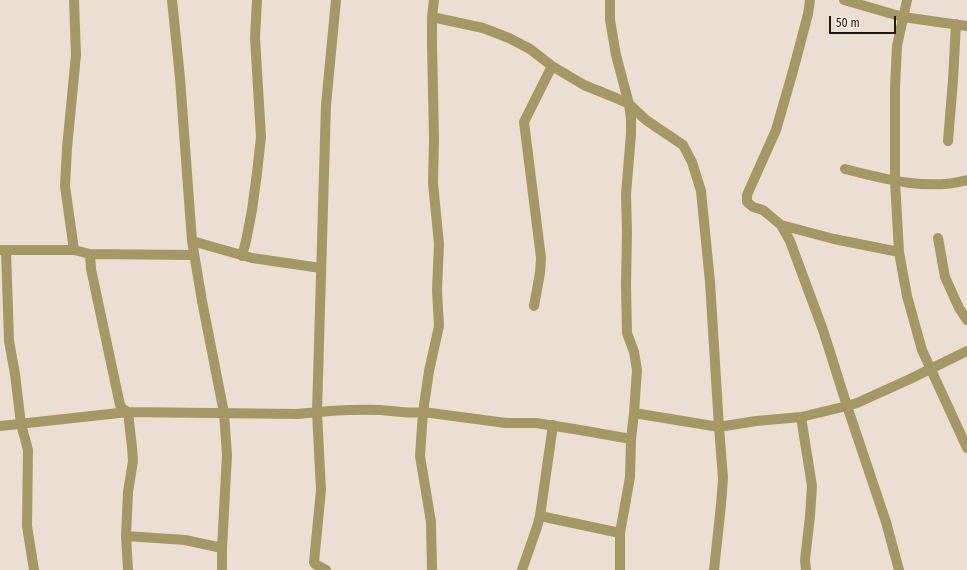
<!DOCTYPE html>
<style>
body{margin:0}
#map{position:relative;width:967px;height:570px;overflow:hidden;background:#ebdfd3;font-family:"Fira Sans Condensed",sans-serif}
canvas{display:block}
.scale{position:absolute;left:829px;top:16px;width:67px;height:18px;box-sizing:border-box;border:2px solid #1f1a16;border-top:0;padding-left:5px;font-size:12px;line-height:14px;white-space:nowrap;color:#1f1a16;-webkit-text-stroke:3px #f9ece0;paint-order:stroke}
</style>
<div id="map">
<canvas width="967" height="570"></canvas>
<div class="scale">50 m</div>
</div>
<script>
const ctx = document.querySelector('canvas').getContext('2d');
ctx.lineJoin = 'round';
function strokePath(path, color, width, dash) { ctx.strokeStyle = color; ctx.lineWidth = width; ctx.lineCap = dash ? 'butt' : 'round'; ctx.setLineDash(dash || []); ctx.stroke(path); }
const minor = new Path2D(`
 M172,0L180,78L192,241L202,301L224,413L227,455L222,548V570
 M610,0V20L616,55L629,104L631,119V134L626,194L627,232L626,285L627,333L634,352L637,370L634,413L631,439L630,477L620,533V570
 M810,0L808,14L793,71L776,130L747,195V202L753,207L763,210L781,225L790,241L823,330L847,406L886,522L899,570
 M844,0L903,17L967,26
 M907,0L897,46L895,88V181L899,252L907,296L922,350L967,448
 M432,17L483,28L509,38L530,49L552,66L584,85L616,98L629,104L646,120L683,145L692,162L701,191L710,282L719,427L723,478L721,505L714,570
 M948,141L953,80L956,24
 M845,169C884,179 927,191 967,180
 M781,225L834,239L899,252
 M938,238L945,277L959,308L967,320
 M192,241L252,258L321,268
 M0,250H74L90,254L194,255
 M6,250L9,341L15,374L21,424L28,450L27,526L34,570
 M74,250L65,186L67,148L76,55L74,0
 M90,254L91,269L120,405L123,409L128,412L132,447L133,461L128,492L126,536L128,570
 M242,256L246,241L252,210L257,173L261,137L255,38L257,0
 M534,306L540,273L541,258L524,122L552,66
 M634,413L719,427L756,421L801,417L847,406L857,403L910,379L967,351
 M801,417L812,486L810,516L805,560L806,570
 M0,426L128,412L297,414C324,411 353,409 380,410C395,411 409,414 423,412L506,423H536L580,430L631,439
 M540,516L620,533
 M126,536L185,540L222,548
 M326,570L315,564L314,562L321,490L317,412L326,105L336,0
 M432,570L431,522L420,456L423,412L429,371L439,326L437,290L439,244L433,183L434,139L432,44V17L434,0
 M522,570L523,567L537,527L540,516L553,425`);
strokePath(minor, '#a49964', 10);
</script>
